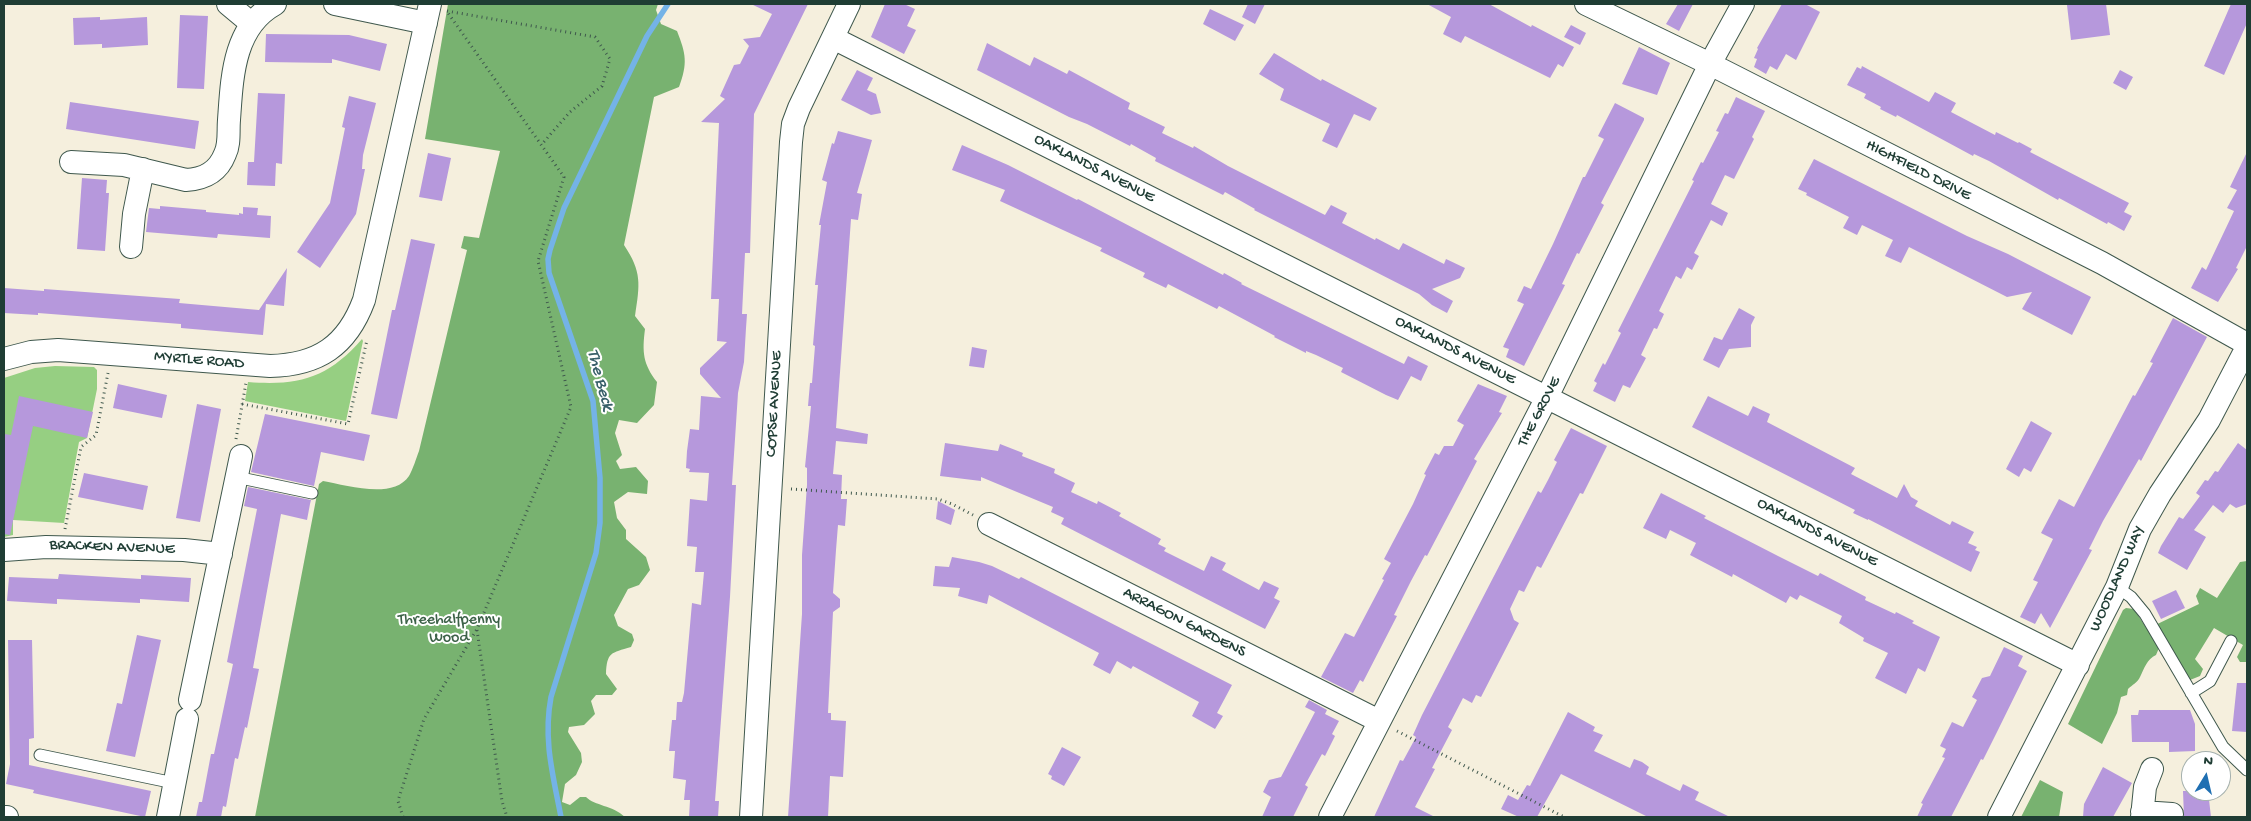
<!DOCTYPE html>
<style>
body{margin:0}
#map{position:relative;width:2251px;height:821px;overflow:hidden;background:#f5efdd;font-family:"Gochi Hand",sans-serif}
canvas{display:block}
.frame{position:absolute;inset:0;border:5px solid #1f3d34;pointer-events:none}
.north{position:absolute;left:2181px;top:751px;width:50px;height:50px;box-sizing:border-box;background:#fff;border:1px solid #a5b1ae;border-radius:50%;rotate:9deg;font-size:14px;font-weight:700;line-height:20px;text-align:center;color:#1f3d34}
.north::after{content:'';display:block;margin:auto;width:18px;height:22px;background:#1f6fb2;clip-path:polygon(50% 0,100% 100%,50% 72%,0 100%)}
</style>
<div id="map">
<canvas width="2251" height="821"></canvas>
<div class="frame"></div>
<div class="north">N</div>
</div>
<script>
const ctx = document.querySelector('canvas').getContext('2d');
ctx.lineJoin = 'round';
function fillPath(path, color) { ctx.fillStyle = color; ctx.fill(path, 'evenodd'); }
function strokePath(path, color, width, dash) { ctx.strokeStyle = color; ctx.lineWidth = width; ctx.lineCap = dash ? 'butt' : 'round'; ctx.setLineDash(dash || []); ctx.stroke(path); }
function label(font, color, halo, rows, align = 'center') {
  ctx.font = font + ' "Gochi Hand",sans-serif'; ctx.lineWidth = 4; ctx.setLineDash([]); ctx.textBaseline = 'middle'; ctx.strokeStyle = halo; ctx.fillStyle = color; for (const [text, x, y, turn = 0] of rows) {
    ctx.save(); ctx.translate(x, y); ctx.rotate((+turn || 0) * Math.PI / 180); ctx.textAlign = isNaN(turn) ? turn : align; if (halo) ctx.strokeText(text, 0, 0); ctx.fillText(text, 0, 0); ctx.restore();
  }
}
const green = new Path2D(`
 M362,339L363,341L346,421L245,401L248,382C299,386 328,378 362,339Z
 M55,366L94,367L97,370V389L87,438L79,442L64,523L13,520V535L4,537V378L35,368Z`);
const forest = new Path2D(`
 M448,4H658L656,10L661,24L677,31C686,54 688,63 679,87L654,97L624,245C642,272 640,284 635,316L645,329C642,352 643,364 657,382L654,405L637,423L619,420L615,433L622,455L616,461L620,469L636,467L648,481L647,494L628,492L614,502L617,518L626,530V539L646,557L650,570L639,585L628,589L614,615L618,626L632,634L634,640L631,647C611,653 607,652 606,674L617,689L612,695H596L591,701L595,714L584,725L569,727L568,732L581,753L582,762L576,775L565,784L562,802L570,805L580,797H586C595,806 612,805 625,817H255L319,484L323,481C346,485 393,500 409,476C413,469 416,459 419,451L467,250L461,248L464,236L479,238L500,151L425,139Z
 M2247,561V662H2240L2237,657L2243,645L2214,628L2195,659L2203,669L2200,676L2190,680L2159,648L2156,655C2147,659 2144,669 2140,677C2138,682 2132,685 2128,689L2127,695L2121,697L2117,713L2102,744L2068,724L2123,610L2126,608L2134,609L2147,629L2199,604L2196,596L2200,588L2217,598L2240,562Z
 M2040,780L2063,792L2059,817H2021Z`);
const stream = new Path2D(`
 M561,817C553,775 543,740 551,697L596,553L600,523V478L593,401L549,273L548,259L550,250L564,208L647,36L668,4`);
const building = new Path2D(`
 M751,4H808L754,114L750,253H745L742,314H747L746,328L744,362L738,393L732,485H736L730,597L715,801H719L718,817H689L690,800H684L686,780L673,778L675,751H669L672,720H676L677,702H682L684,693L692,603L701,605L704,572H695L697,547L687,546L690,499L707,501L709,473L689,472L690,469L686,468L687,451L690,429L699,430L701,396L721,398L700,374V368L727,342L717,341L719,299H711L719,123L701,122L725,99L720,96L734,65L740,64L749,46L743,39L760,37L772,14Z
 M885,4H904L915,9L907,26L916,30L904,54L871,37Z
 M1248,4H1265L1255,24L1242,17Z
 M1427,4H1489L1531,27L1532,25L1574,47L1563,67L1558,64L1550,78L1465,36L1461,43L1443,34L1451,17Z
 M1678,4H1693L1679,31L1666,24Z
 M1782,4H1805L1820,12L1796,60L1786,54L1777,70L1770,66L1766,74L1754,67L1757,59L1754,58L1758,49L1757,48Z
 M2076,4H2106L2110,35L2071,40L2067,5Z
 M2231,4H2247V23L2224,75L2204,66Z
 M1210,9L1244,25L1235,41L1203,24Z
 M180,15L208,16L204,89L177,88Z
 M100,17V20L147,17L148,45L102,48V44L74,45L73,18Z
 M1571,25L1586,33L1580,45L1564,37Z
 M266,34L349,35L387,44L380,71L332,59V63L265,62Z
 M987,43L1030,66L1034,57L1067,74L1069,70L1130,103L1128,109L1165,127L1162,133L1193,148L1194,146L1228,166L1325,215L1331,205L1347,213L1342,223L1375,240L1376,238L1399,250L1403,243L1444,264L1446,259L1465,268L1460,278L1432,289L1453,301L1447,313L1432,305L1419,294L1254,210L1255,209L1225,192L1223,195L1155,161L1156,158L1131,144L1130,146L1087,124L1069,117L977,70Z
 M1639,47L1670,63L1657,95L1622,84Z
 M1274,53L1321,81L1322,79L1377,108L1370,121L1354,114L1337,148L1322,141L1330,124L1280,100L1284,89L1259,74Z
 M1862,66L1929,102L1935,92L1956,103L1951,112L1995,135L1996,132L2018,143L2019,142L2032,149L2030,152L2129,203L2124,212L2132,216L2124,231L2108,222L2107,224L2059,198L2058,200L1989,161L1974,154L1973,156L1897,115L1896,117L1880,109L1881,107L1864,98L1866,94L1847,85L1857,67L1861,69Z
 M857,70L873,78L867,90L876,94L881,113L871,115L841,100Z
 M2120,70L2133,77L2126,90L2113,83Z
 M258,93L285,94L282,164L276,163L275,186L247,185L248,162H254Z
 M349,96L376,103L363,155L362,169H365L356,214L320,268L297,252L330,203L345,128L342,127Z
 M1736,97L1765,111L1752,137L1754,139L1734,179L1725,175L1711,204L1728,213L1722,226L1711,220L1694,253L1699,256L1692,270L1687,267L1681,279L1676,276L1659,311L1664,314L1657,329L1654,328L1641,355L1646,358L1630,388L1623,385L1615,402L1593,391L1597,383L1594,381L1603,363L1605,365L1621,333L1618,331L1694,181L1692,180L1701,162L1703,163L1719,132L1716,131L1725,113L1728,114Z
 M70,102L199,121L195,149L66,129Z
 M1615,103L1644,118V120L1601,203L1604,205L1579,254L1577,253L1562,284L1565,285L1524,366L1506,357L1509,349L1503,347L1524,304L1517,301L1524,286L1531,289L1553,244L1583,177H1585L1604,139L1598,136Z
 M838,131L872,140L857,193L862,194L858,220L851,219L836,428L868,434L867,444L836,441L833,474L842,475L841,499H847L845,526L838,525L836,550L833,593L840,599V607L833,612L828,713H831V720L846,721L843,777L830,776L828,817H788L802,614V555L807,485V468L805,467L811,406H808L810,383H812L815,346L813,345L818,285H815L821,225H819L827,182L822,180L832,143L834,144Z
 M962,145L1008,165L1077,200L1078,199L1223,275L1224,273L1242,283L1241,284L1404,364L1408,356L1428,366L1421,381L1411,376L1398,400L1386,395L1341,372L1343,368L1316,355L1306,351V353L1274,337L1275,336L1219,306L1217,309L1168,284L1166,288L1143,277L1145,273L1100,251L1102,248L1000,201L1005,190L952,170Z
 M2247,152V246L2236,268L2238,269L2218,302L2191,288L2202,267L2206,270L2234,211L2227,208L2237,190L2230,187Z
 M428,153L451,158L442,201L419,197Z
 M1814,159L1967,236L2008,254L2091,297L2072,335L2022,309L2032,292L2007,297L1909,247L1901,263L1885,256L1893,240L1862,225L1857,235L1843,228L1849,217L1806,195L1807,193L1798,189Z
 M82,178L107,180L106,193H109L105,251L77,249Z
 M160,206L206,210V212L239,215V213L243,214V207L258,208L257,215L271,216L270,238L218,234L217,238L146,232L149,208L160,209Z
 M411,239L435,244L397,419L371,414L392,310H395Z
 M287,268L284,306L266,304L263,335L181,328V324L38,313V315L4,313V288L44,291V289L180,299L179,303L259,310Z
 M1739,308L1755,317L1751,325V347L1729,349L1719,368L1703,360L1714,337L1722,340Z
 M2173,318L2207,337L2141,461L2139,459L2103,521L2089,549L2092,550L2050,628L2041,613L2035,624L2020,617L2038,582L2033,580L2053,539L2041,533L2059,499L2074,507L2133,395L2135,396L2153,363L2150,362Z
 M972,347L987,350L984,368L969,366Z
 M118,384L167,395L162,418L113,408Z
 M1478,384L1507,396L1499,412L1502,413L1474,459L1477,461L1427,556L1425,555L1411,581L1394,615L1397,616L1363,682L1360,680L1353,693L1321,677L1345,633L1354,637L1384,580L1382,579L1391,563L1384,559L1413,504L1426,475L1424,474L1435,453L1439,455L1444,446H1453L1464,425L1457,421Z
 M19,396L93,412L87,438L33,426L10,535L4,534V434L11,435Z
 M1708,396L1748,416L1753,406L1770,414L1767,422L1855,468L1851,474L1897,498L1904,484L1911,497L1918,501L1915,506L1950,525L1952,521L1974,532L1968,543L1977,547L1975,550L1980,552L1971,572L1868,519V520L1853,513L1855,510L1692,427Z
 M197,404L221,409L200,522L176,518Z
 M265,414L370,435L364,461L321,452L314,486L251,472Z
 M2031,421L2052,433L2031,472L2024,468L2019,477L2006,469Z
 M1571,428L1607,446L1583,494L1580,493L1541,568L1537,566L1524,592L1519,590L1510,609L1514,620L1519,623L1481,697L1476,695L1472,703L1463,698L1448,727L1452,730L1432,768L1435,769L1415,807L1435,817H1374L1400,760L1403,761L1416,737L1413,735L1422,715L1538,491L1541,493L1548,480L1557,462L1554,460Z
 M945,443L998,451L1000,444L1023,453L1022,456L1055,469L1054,473L1075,483L1071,492L1097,504L1098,501L1121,513L1119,516L1161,539L1158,544L1166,548L1164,551L1204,571L1211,556L1226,563L1222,570L1259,590L1264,581L1279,588L1274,598L1280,601L1265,629L1061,524L1064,518L1051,512L1053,507L981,477V481L940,476Z
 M2238,443L2247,450V504L2236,508L2230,504L2223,513L2213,505L2194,530L2206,537L2187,570L2158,553L2161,546L2179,517L2183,519L2200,496L2196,493L2205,480L2208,481L2215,471L2218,472Z
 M84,473L148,486L143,510L78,497Z
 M248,487L311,500L310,504L307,520L281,514L253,668L259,669L247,728L245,727L238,759L235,758L226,807L223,806L221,817H196L199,802H202L211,754H214L233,664L227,662L257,509L244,506Z
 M1661,493L1706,516L1704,518L1778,556L1818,576L1820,573L1866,597L1865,600L1895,614L1896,612L1914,621L1912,623L1940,637L1925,672L1918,668L1906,694L1875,678L1888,653L1863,641L1864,638L1839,623L1842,616L1800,595L1797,600L1790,596L1786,603L1733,574L1732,577L1690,555L1696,543L1670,530L1666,539L1643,528Z
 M938,501L955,510L951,525L936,519Z
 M952,557L979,562L992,566L1019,579L1021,577L1232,685L1217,713L1223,716L1215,729L1192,716L1199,702L1133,666L1131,669L1117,661L1110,674L1093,665L1099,653L989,595L987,604L958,596L960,588L933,586L935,566L949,567Z
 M59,574L141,579V575L191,578L189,602L140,599V603L57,599V604L7,601L9,577L58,579Z
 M2176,590L2185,608L2161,619L2152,601Z
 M137,635L161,640L135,757L106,751L117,703L122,704Z
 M8,640H32L34,738L29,739V765L151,791L145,817L33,793L34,790L6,784L10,764Z
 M2004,647L2023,656L2018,666L2027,671L1997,732L1983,760L1981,759L1951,817H1917L1923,804L1921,803L1945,758L1942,757L1946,749L1940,746L1952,722L1963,727L1977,700L1972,697L1982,678L1990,676Z
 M2237,683H2247V732L2232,731Z
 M1309,700L1327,710L1325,714L1339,721L1332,734L1335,736L1325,756L1322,754L1305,785L1308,787L1293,817H1262L1271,797L1263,792L1269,780L1281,777L1315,712L1305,707Z
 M2139,710H2190L2195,724V751L2169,752V742H2132L2131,715H2138Z
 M1568,712L1595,727L1593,731L1603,735L1594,751L1630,768L1634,759L1642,762L1649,767L1646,774L1680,791L1683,784L1699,792L1695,800L1730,817H1648L1561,774L1537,817H1519L1501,809L1508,795L1518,800L1527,785L1530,786Z
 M1062,747L1081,757L1064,786L1051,779L1052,776L1048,774Z
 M2103,767L2132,783L2113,817H2083L2084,804Z
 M2183,791H2208L2211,817H2184Z`);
const path = new Path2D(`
 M447,11L595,37L610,59L602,86L570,112L542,144
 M242,404L348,424L367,340
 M236,439L246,383
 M791,489L938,499L952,504L973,515
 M65,529L81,447L96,435L108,373
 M477,630L502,801L507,817
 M1397,731L1564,817
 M403,817L398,801L424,719L477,629L571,407L538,261L564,177L448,13`);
const lane = new Path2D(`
 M236,477L312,493
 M2117,587L2131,597L2145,614L2223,747L2247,770
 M2191,693L2210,681L2231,641
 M40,755L174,783`);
const street = new Path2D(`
 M228,4L252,24
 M335,4L426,23
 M1586,4L1710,64L2102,263L2247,344
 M833,38L2078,665
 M71,162L124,165L186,180C204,179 218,172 225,154C230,144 228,131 229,120C232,78 233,27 275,4
 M131,247L134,214L143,169
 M4,359L31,352L58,350L270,366C318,365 347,346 364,300L430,4
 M989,524L1379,721
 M4,550L46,547L184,550L221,554
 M190,700L241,456
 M2142,812L2172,814
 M4,817H7
 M168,817L187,719
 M751,817L791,142L793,124L799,108L849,4
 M1330,817L1547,397L1710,64L1743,4
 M1999,817L2117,587L2140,529L2160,494L2209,420L2247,347
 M2142,817L2145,787L2152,769`);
const streetNames = [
 ["OAKLANDS AVENUE",1094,169,27],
 ["HIGHFIELD DRIVE",1918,171,27],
 ["OAKLANDS AVENUE",1455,351,27],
 ["MYRTLE ROAD",199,361,5],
 ["COPSE AVENUE",775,404,-87],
 ["THE GROVE",1540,412,-63],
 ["OAKLANDS AVENUE",1817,533,27],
 ["BRACKEN AVENUE",112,548,2],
 ["WOODLAND WAY",2118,579,-66],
 ["ARRAGON GARDENS",1184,623,27]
];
const parkNames = [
 ["Threehalfpenny",449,621],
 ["Wood",449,639]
];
const waterNames = [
 ["The Beck",599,380,75]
];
fillPath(green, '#96cf82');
fillPath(forest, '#78b270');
strokePath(stream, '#74b3e7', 5.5);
fillPath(building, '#b698dc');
strokePath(lane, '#3f584d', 13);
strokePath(street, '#3f584d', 24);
strokePath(path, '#3f584d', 3, [1, 4]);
strokePath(lane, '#fff', 11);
strokePath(street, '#fff', 22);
label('16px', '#1f3d34', '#fff', streetNames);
label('16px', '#3d6248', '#fff', parkNames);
label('italic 18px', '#39606a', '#fff', waterNames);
</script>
